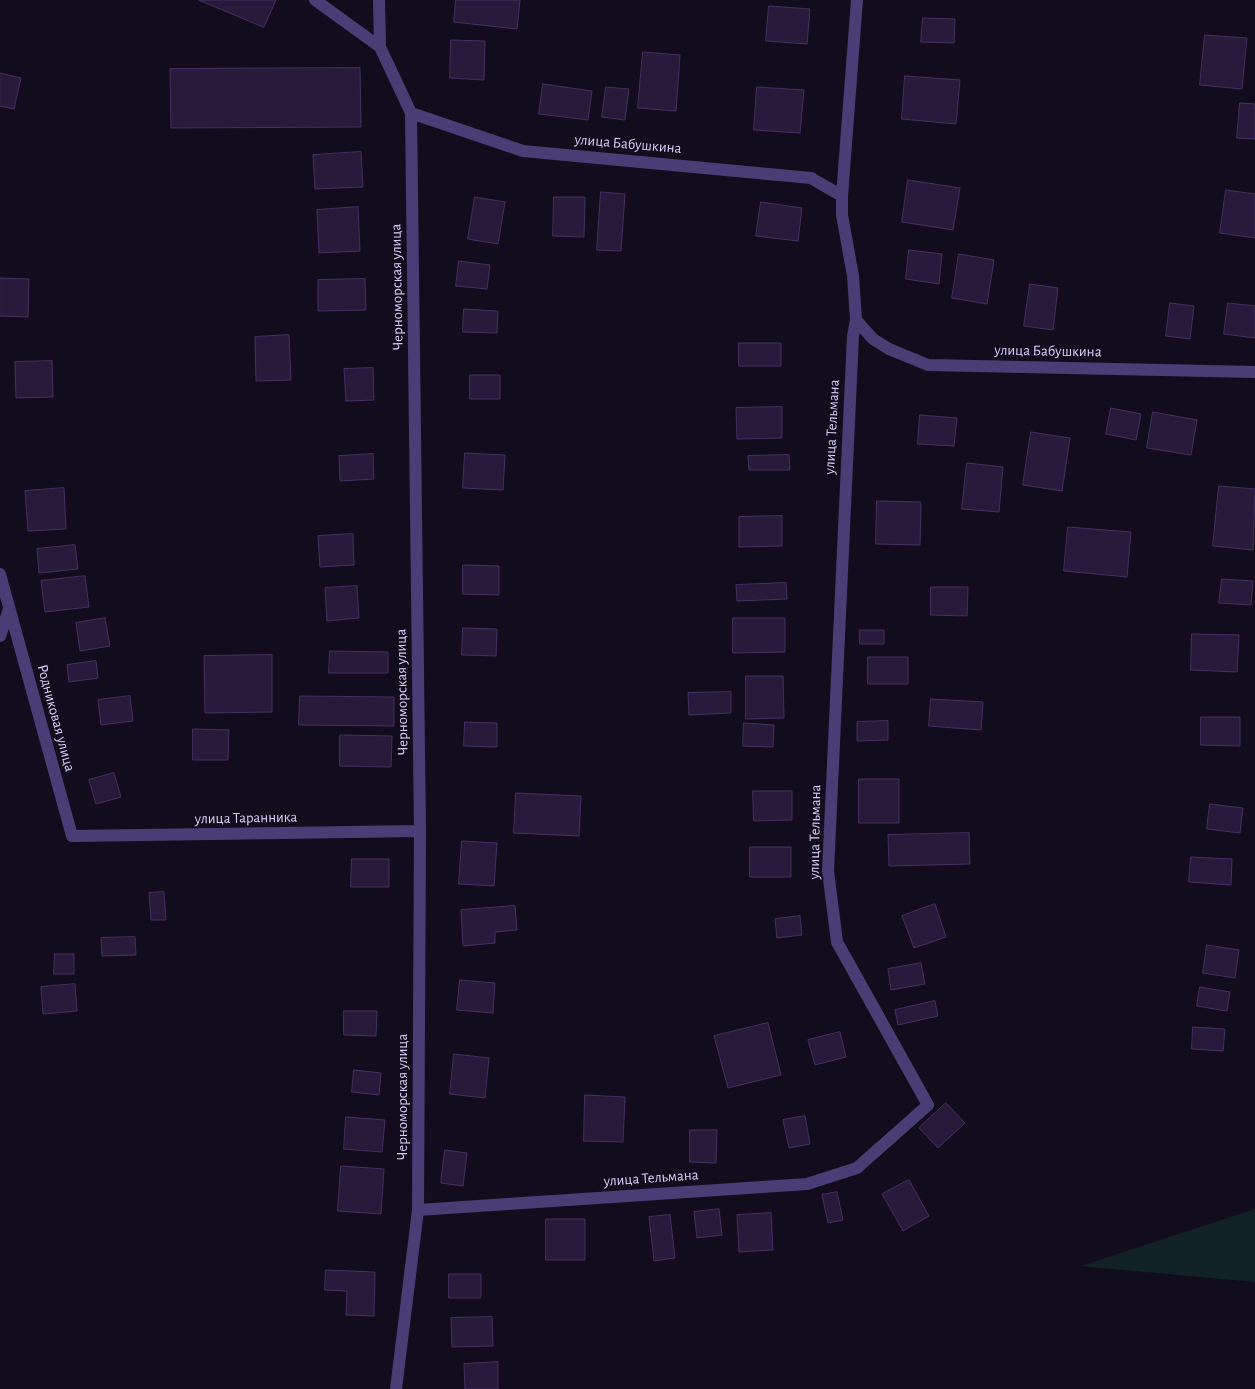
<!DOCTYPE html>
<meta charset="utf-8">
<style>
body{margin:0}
canvas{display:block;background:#120d1c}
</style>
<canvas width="1255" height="1389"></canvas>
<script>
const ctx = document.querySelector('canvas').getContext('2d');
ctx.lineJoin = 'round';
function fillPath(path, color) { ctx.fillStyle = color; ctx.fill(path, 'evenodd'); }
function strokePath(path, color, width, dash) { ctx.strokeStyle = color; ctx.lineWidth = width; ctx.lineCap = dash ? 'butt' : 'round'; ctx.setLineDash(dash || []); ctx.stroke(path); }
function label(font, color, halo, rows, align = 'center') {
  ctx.font = font + ' "Alegreya Sans",sans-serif'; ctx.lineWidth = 4; ctx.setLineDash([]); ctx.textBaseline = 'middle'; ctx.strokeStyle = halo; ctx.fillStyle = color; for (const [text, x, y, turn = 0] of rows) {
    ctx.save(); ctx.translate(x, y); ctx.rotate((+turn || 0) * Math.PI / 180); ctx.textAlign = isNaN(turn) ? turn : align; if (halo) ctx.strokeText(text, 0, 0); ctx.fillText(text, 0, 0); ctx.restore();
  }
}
const green = new Path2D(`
 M1255,1209V1282L1081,1266Z`);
const building = new Path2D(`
 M199,0H276L264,27Z
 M456,0H520L517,29L454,22Z
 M769,6L810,9L807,44L766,41Z
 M923,18L955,19L954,43L921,42Z
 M1205,35L1247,38L1242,89L1200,85Z
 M451,40L485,41L484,80L450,78Z
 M643,52L680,55L676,111L638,108Z
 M360,68L361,127L171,128L170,69Z
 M0,73L21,78L14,109L0,106Z
 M905,76L960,80L956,124L902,119Z
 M543,84L592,91L588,120L539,114Z
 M606,87L629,89L625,120L602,117Z
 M757,87L804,90L800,133L754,130Z
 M1240,103L1255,104V139L1237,138Z
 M361,152L363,187L315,189L313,155Z
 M908,180L960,188L953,230L902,222Z
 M1226,190L1255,194V238L1220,233Z
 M601,192L625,194L621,251L597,250Z
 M475,197L505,202L498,244L468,239Z
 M554,197H585L584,237L553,236Z
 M761,202L802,208L798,241L756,236Z
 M358,207L360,251L319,253L317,210Z
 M909,250L942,254L939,284L906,279Z
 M959,254L994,260L987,304L952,298Z
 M459,261L490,265L487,289L456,286Z
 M0,278L29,279L28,317L0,316Z
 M365,279L366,310L318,311V280Z
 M1030,284L1058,288L1053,330L1024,326Z
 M1170,303L1194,306L1190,339L1166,336Z
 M1228,303L1255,306V338L1224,334Z
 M464,309L498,311L497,333L463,332Z
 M289,335L291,380L256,381L255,337Z
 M739,343H781V366H739Z
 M52,361L53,397L16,398L15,362Z
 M373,368L374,400L346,401L344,369Z
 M470,375H500V399H470Z
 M782,407V438L737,439L736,408Z
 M1111,408L1141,414L1136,440L1106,434Z
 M1153,412L1197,420L1191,455L1147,448Z
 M920,415L957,418L954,446L918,444Z
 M1031,432L1070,438L1062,491L1023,485Z
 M465,453L505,455L503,490L463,488Z
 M373,454L374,479L340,481L339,456Z
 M789,455L790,470H749L748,456Z
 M967,463L1003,467L999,512L962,509Z
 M1219,486L1255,489L1253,550L1213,546Z
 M64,488L66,529L28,531L25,491Z
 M877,501L921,502L920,545L876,544Z
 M782,516V546L739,547V517Z
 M1068,527L1131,532L1127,577L1064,571Z
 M353,534L354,565L320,567L318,536Z
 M75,545L78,569L39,573L37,549Z
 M463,565L499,566V595L463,594Z
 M85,576L89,607L45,612L41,581Z
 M1222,579L1253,581L1251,605L1219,603Z
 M786,583L787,599L737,601L736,585Z
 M357,586L359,618L327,621L325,588Z
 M931,587H968L967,616L931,615Z
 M105,618L110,646L80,651L76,623Z
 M733,618H785V652L733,653Z
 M463,628L497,629L496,656L462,655Z
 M860,630H884V644H860Z
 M1192,634L1239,635L1237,672L1191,670Z
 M330,651L388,652V673H329Z
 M272,655V712L205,713L204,656Z
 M868,657H908V684H868Z
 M96,661L98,678L69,682L67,665Z
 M746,676H783L784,718L746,719Z
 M731,692V713L689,715L688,693Z
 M130,696L133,721L101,725L98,700Z
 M300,696L394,697V726L299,725Z
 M931,699L983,702L981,730L929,726Z
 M1201,717H1240V746L1201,745Z
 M888,721V740L857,741V722Z
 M465,722L497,723V747L464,746Z
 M744,723L774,725L773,747L743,746Z
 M193,729L229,730L228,760H193Z
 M340,735L392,736L391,767L340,766Z
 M114,773L121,797L96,804L89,780Z
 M859,779H899V823H859Z
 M753,791H792V820L754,821Z
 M516,793L581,796L579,836L514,833Z
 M1210,804L1243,808L1240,833L1207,829Z
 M969,833L970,864L889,866L888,835Z
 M462,841L497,843L494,886L459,884Z
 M750,847H791V877H750Z
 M1191,857L1232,859L1231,885L1189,882Z
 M352,859H389V887H351Z
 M164,892L166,920H151L149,893Z
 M935,904L946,937L914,948L902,916Z
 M515,906L517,930L495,932V943L463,946L461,910Z
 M800,916L802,935L777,938L775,919Z
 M135,937L136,955L102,956L101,938Z
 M1207,945L1239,950L1235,978L1203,973Z
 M55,954H74V974H54Z
 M921,963L925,984L891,990L888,969Z
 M460,980L495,983L493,1013L457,1010Z
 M75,984L77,1011L43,1014L41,987Z
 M1200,987L1230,992L1227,1011L1197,1006Z
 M935,1001L938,1016L898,1025L895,1010Z
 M344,1011H377L376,1036L344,1035Z
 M768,1023L781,1075L728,1088L714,1036Z
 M1193,1027L1225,1029L1223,1051L1192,1049Z
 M840,1032L846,1057L815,1065L808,1040Z
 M454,1054L489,1058L485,1098L450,1094Z
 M354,1070L381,1073L379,1095L352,1092Z
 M585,1095L625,1097L623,1142L584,1141Z
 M946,1103L965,1123L938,1148L919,1128Z
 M805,1116L810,1144L789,1148L783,1120Z
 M346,1117L385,1120L382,1152L344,1149Z
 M690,1130H717L716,1163L690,1162Z
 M445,1150L467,1153L463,1186L441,1183Z
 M341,1166L384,1169L381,1214L338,1211Z
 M909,1180L929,1216L903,1231L882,1194Z
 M837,1192L843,1220L828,1223L822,1195Z
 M719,1209L722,1235L697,1238L694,1212Z
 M771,1213L773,1250L739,1252L737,1215Z
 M670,1215L675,1258L654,1261L649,1217Z
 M546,1219H585V1260H546Z
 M326,1270L375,1272L374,1316L346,1315L347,1291L325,1290Z
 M449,1274H481V1298H449Z
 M492,1317L493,1346L452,1347L451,1318Z
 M498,1362V1389H465L464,1364Z`);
const street = new Path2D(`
 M315,0L380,47
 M379,0L380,47L411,113L420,831L418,1210L396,1389
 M411,113L523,151L811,178L842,196
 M856,320L873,339L889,349L928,365L1255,372
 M0,574L72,836L420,831
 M0,636L9,609
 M418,1210L807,1184L857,1168L928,1105L837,942L828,871L853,336L856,320L853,276L842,215V196L857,0`);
const streetNames = [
 ["улица Бабушкина",628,144,5],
 ["Черноморская улица",397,287,-91],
 ["улица Бабушкина",1048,351,1],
 ["улица Тельмана",832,427,-87],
 ["Черноморская улица",402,692,-91],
 ["Родниковая улица",56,718,75],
 ["улица Таранника",246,818,-1],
 ["улица Тельмана",815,832,-89],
 ["Черноморская улица",402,1097,-90],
 ["улица Тельмана",651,1178,-4]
];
fillPath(green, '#112225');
fillPath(building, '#271b3b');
strokePath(building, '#433064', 1);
strokePath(street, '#493d76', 12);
label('15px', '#dacdfa', '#120d1c', streetNames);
</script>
